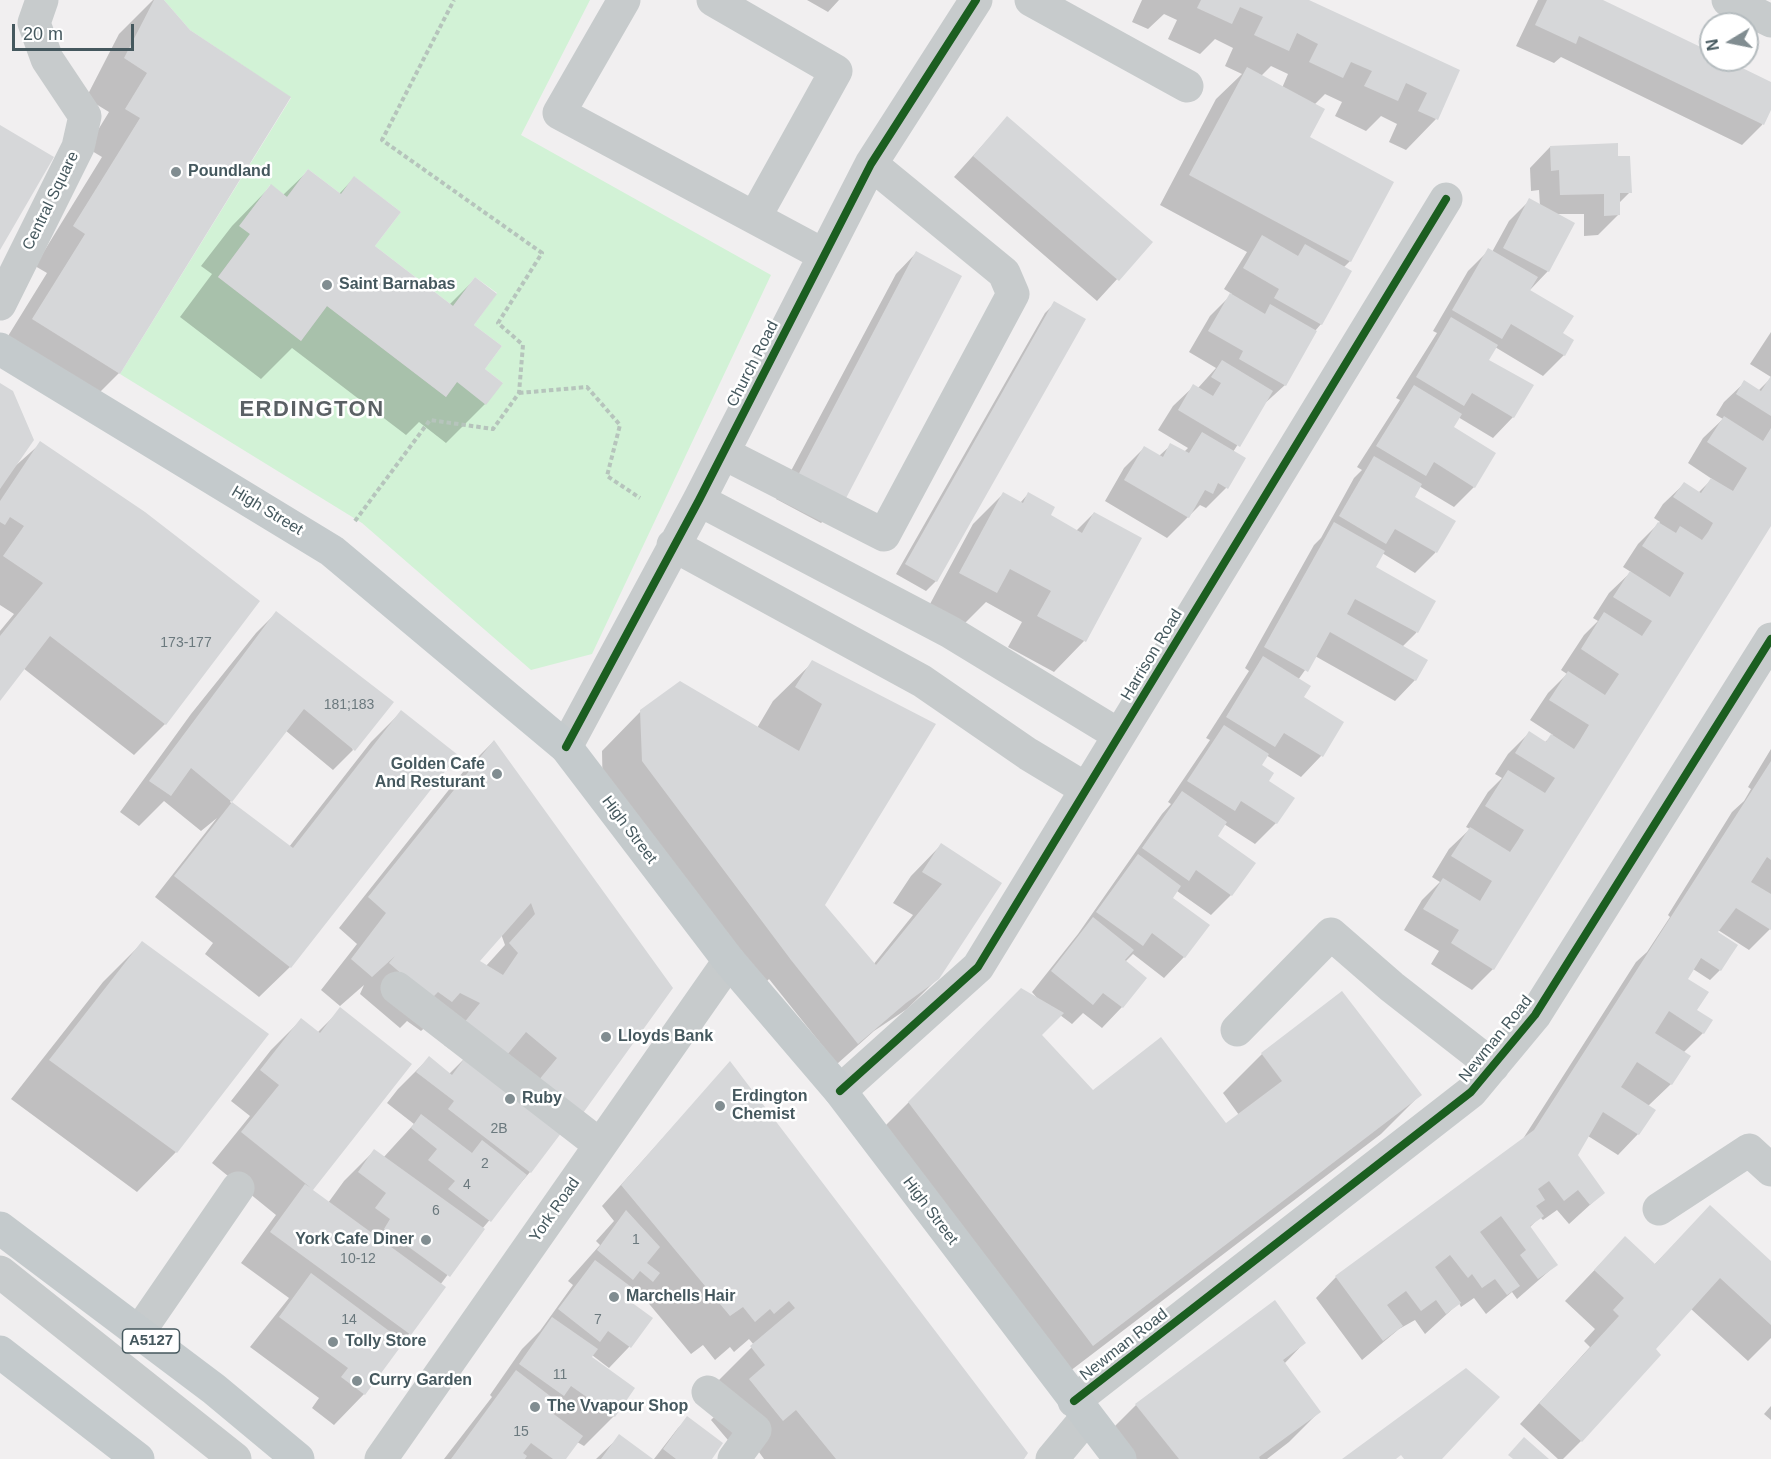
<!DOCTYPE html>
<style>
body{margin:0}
#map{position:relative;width:1771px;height:1459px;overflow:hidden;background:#f1eff0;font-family:Helvetica,sans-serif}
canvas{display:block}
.north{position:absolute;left:1699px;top:12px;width:60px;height:60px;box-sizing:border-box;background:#fff;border:2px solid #b5bcbf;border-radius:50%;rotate:260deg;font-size:16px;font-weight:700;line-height:24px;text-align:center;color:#45585e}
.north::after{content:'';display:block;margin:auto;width:21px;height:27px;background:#818d91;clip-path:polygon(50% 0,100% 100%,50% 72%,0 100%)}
.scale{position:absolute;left:12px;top:24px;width:122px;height:27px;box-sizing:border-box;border:3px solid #45585e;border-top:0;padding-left:8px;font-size:18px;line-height:21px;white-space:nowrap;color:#45585e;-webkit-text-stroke:4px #fff;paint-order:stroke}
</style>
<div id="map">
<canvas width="1771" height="1459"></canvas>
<div class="north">N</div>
<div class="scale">20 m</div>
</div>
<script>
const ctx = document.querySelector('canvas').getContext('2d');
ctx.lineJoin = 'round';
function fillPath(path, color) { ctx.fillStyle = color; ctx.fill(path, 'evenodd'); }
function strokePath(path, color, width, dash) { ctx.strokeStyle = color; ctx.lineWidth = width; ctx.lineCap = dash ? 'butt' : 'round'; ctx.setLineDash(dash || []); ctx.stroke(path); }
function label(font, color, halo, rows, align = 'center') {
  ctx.font = font + ' Helvetica,sans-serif'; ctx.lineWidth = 5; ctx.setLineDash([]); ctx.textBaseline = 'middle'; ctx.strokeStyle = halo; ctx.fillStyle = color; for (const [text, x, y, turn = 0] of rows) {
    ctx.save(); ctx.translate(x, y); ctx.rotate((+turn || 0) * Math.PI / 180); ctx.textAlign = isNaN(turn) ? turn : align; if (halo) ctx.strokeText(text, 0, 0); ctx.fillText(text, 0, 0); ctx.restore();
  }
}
const green = new Path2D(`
 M164,0H590L521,135L771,275L592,654L531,670L362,523L120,374L291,98L190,30ZM308,169L341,194L355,177L401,212L375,246L453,306L475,277L497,293L474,325L502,346L485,369L503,383L457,382L446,397L327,306L301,341L218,277L250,234L240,226L270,185L287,197Z`);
const shadow = new Path2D(`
 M153,0H162L119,373L80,412L0,349L47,273L35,266L102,157L87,148L109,112L86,98L119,34Z
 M807,0H839L828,12Z
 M1142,0H1306L1458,71L1436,119L1406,150L1389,142L1397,124L1381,116L1366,131L1335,116L1342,102L1325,94L1314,105L1308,138L1350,261L1344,267L1321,324L1315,331L1285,385L1263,405L1233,452L1226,488L1206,508L1200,505L1167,538L1105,501L1124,468L1144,448L1159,456L1171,445L1184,452L1188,448L1158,430L1173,406L1194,386L1198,388L1216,368L1189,352L1210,316L1232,294L1224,289L1247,252L1160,205L1216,99L1242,74L1225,66L1233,48L1215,39L1200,54L1168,39L1177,20L1164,14L1148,29L1132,22ZM1271,66L1288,74L1282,88L1261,76Z
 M1598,0L1711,55V60H1722L1771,84V107L1762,125L1742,145L1561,57L1554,63L1516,46L1538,0Z
 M1007,118L1151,242L1097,301L954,177Z
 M1550,147L1616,158L1630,192L1618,204V215L1598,235L1584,236V214H1556L1548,271L1529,291L1561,334L1564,355L1543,376L1495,347L1487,360L1532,386L1513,417L1493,438L1458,417L1451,427L1474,487L1454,507L1419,486L1413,497L1454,521L1435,553L1415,573L1382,553L1374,567L1434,601L1416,633L1402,647L1415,680L1395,701L1315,656L1298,680L1302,697L1342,722L1321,756L1301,777L1266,755L1260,765L1267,782L1276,823L1255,844L1224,824L1216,836L1231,895L1211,915L1177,891L1172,896L1184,957L1164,978L1133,954L1125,962L1122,1007L1102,1028L1083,1013L1072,1024L1060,1015L1040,1035L1093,1091L1226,1125L1239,1115L1223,1093L1262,1054L1420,1095L1381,1134L1053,1384L878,1133L1021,990L1038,999L1032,992L1078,934L1162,814L1171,804L1168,802L1210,740L1206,738L1249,671L1245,668L1314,545L1321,538L1354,478L1362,470L1357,467L1400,400L1396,398L1437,333L1433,331L1468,271L1489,250L1492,252L1509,221L1530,200L1540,206L1539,190L1531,191L1530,168Z
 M308,171L339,194L354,178L373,247L449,305L475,279L471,325L485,404L446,443L419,422L406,435L292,348L261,379L180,317L212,274L201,266L232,226L271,186L283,195Z
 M916,253L842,503L821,523L776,499L896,274Z
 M1055,303L936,581L926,591L896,574L1045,313Z
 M1771,332V377L1750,364Z
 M1771,378V524L1493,969L1472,990L1431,964L1439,951L1404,930L1422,900L1440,882L1432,877L1449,849L1470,829L1466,827L1488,792L1502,778L1495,774L1508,754L1529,733L1544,743L1553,735L1530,720L1548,693L1567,674L1561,670L1584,635L1598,621L1593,618L1609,593L1631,572L1623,567L1638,544L1660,522L1654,518L1663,504L1684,484L1698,493L1712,479L1688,463L1703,438L1723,419L1716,415L1724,402L1745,382L1758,391Z
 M0,384L12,469L41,443L258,601L165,724L134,755L23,668L0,699V631L14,614L0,605Z
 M1003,494L1020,503L1028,494L1049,516L1076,531L1094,513L1140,538L1084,641L1054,672L1008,647L1022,622L986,602L965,623L930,604L973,524Z
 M276,613L353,750L333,770L285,730L230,802L289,847L371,742L401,712L290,967L259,997L205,954L213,943L155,897L217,818L201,831L164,801L139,826L120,812L191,714L256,633Z
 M813,662L934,725L823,905L873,965L913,915L893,903L911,876L941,845L1000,884L938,978L907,1009L874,1031L837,1064L769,979L751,998L603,800L602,751L641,711L757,728L773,701Z
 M493,742L671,988L530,1172L482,1229L440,1285L444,1287L364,1394L334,1425L312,1408L319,1398L250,1347L289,1298L241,1263L276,1215L212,1163L250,1116L231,1101L271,1050L301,1020L317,1033L341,1009L311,1191L328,1203L344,1181L374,1151L383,1158L414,1124L387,1103L398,1089L429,1058L449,1074L464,1059L444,1045L463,1020L430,1023L421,1031L407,1021L400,1028L360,994L364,985L340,1006L321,990L357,944L339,928L463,772ZM501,934L505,945L486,966L478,961Z
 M1771,749V928L1749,950L1718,930L1716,932L1720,970L1710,980L1693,969L1686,979L1703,1033L1683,1053L1671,1084L1648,1106L1638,1134L1618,1155L1588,1136L1576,1155L1603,1193L1569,1224L1557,1210L1543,1220L1540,1217L1529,1228L1556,1265L1517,1299L1512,1292L1486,1314L1474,1298L1461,1307L1459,1303L1425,1334L1415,1320L1399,1329L1362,1360L1316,1298L1336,1277L1521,1142L1636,962L1647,952L1670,917L1668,915L1732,812L1744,801L1751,789L1748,787Z
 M142,943L266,1034L176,1152L137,1192L11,1099L103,982Z
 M730,1063L1022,1459H764L756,1448L744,1459L711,1420L727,1404L712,1387L754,1345L749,1339L734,1352L730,1347L715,1360L703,1345L691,1354L640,1293L630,1303L651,1319L629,1347L609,1368L592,1355L590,1358L614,1416L584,1446L577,1442L564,1459H444L492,1397L490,1395L522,1349L540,1331L573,1285L568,1281L600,1245L596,1241L614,1221L602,1206Z
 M1710,1207L1771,1263V1338L1748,1361L1691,1309L1653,1349L1581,1441L1563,1459H1558L1520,1424L1590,1347L1584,1341L1595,1329L1565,1301L1625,1238L1654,1265Z
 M1304,1343L1284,1364L1319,1412L1289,1442L1267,1459H1125L1106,1435L1136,1405Z
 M1771,1406V1420L1764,1414Z
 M688,1418L710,1459H654L678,1428Z
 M620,1436L650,1459H596Z`);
const building = new Path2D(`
 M154,0H164L190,30L291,97L120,374L32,319L85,234L73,226L140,118L125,109L147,73L124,58Z
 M1201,0H1309L1460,70L1438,120L1418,111L1427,93L1406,83L1398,101L1364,86L1372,71L1351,62L1343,78L1309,62L1318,44L1297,33L1289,51L1254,35L1263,17L1240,7L1232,24L1197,8Z
 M1547,0H1603L1711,52V60H1726L1771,82V110L1764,125L1579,36L1576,44L1535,25Z
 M1247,67L1325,109L1310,137L1394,182L1351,262L1189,175Z
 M1007,116L1153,242L1119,281L973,156Z
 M0,125L54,157L0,250Z
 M1618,143V156H1630L1632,193H1620V215L1604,216V194L1560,195L1559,170L1551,171L1550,146Z
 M308,169L341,194L354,176L401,212L375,246L453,306L475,277L497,294L474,325L502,346L485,369L503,383L486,405L457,382L446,397L327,306L301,341L218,277L250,234L239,226L271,184L287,197Z
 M1529,198L1575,223L1549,272L1503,248Z
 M1262,235L1298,256L1305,244L1352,271L1322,325L1274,298L1279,289L1243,268Z
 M1488,248L1538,277L1530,290L1574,316L1563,333L1574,340L1565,356L1511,324L1502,339L1452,310Z
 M916,251L962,276L843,504L796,479Z
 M1230,293L1265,314L1270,304L1317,331L1286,386L1239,359L1243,351L1208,331Z
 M1054,301L1086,319L937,582L905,564Z
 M1451,317L1498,345L1489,360L1534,385L1514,418L1472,393L1464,406L1416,377Z
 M1222,360L1273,391L1240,447L1178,410L1193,384L1213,396L1221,383L1211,377Z
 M1771,376V416L1736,394L1744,380L1761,391Z
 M0,383L13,391L34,440L0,489Z
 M1414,385L1462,414L1454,427L1496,453L1475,488L1434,462L1426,476L1376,446Z
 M1724,416L1763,441L1771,428V526L1494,970L1451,943L1459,930L1423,909L1443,878L1480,901L1492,881L1451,856L1470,827L1510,852L1518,840L1524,830L1485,806L1508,770L1545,793L1555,778L1515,753L1529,731L1546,742L1551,734L1574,749L1580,740L1589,725L1549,700L1568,671L1605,695L1619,674L1581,649L1604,612L1642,636L1652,621L1613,597L1630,571L1670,597L1684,573L1642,546L1658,522L1676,533L1680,526L1702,540L1708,532L1713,523L1673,497L1684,482L1701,493L1711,478L1733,491L1747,468L1707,442Z
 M1202,432L1246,458L1228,489L1218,483L1213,494L1205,490L1189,518L1124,480L1144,446L1163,457L1170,443L1189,453Z
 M40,441L145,512L260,601L166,725L50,636L0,701V636L43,583L3,556L24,526L10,517L5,525L0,522V501Z
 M1374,456L1422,484L1415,497L1456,521L1437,553L1395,529L1386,544L1339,516Z
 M1003,492L1023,503L1028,492L1055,507L1051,515L1082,533L1094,512L1142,538L1086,642L1037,616L1051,591L1010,569L997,593L959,573Z
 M1334,522L1385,551L1376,567L1436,601L1418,633L1355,599L1347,614L1428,660L1416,681L1330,632L1308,672L1264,647Z
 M276,611L394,702L355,751L304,709L232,802L191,768L171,796L149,781Z
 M1263,656L1311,686L1304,697L1344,722L1323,757L1284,733L1275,747L1226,717Z
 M812,660L936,724L825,905L876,965L942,884L922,872L941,843L1002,883L939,979L906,1003L858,1044L791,960L642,761L640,710L680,681L799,751L822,704L795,687Z
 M401,710L458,755L291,968L174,876L232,802L293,848Z
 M1224,725L1269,754L1262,765L1274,773L1269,781L1295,798L1277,824L1241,801L1235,811L1187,781Z
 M494,740L673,988L583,1113L538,1081L557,1058L526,1032L507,1055L463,1024L480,1003L460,993L452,1002L438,992L431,999L389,963L395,956L372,977L351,959L386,913L368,897ZM531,903L535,914L509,943L518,953L503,975L480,961Z
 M1771,761V860L1767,857L1751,882L1771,894V930L1736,908L1718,932L1738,945L1730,957L1721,971L1701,958L1688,979L1709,992L1697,1010L1713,1020L1704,1034L1669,1011L1655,1033L1691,1056L1672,1085L1637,1062L1621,1087L1656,1110L1639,1135L1603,1112L1578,1155L1605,1193L1590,1205L1578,1190L1564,1201L1549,1181L1538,1189L1545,1200L1536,1206L1544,1216L1530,1226L1558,1265L1538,1279L1520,1255L1526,1250L1501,1216L1480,1232L1520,1286L1507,1295L1495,1279L1482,1288L1472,1274L1468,1278L1450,1255L1435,1267L1461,1303L1446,1314L1436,1300L1421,1311L1406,1291L1387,1305L1403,1326L1383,1341L1335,1276L1534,1130Z
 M1182,791L1227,822L1218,836L1256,863L1232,896L1196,870L1189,881L1142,848Z
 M1138,854L1181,886L1173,898L1210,925L1185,958L1152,933L1143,946L1096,912Z
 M1093,917L1134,950L1125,960L1147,978L1123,1008L1103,993L1093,1005L1051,971Z
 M142,941L269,1034L177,1153L49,1060Z
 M1021,988L1064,1013L1042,1035L1093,1090L1161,1037L1226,1123L1282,1081L1261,1053L1342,991L1422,1095L1093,1346L908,1102Z
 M340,1007L412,1064L313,1190L446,1287L411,1335L270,1232L305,1184L311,1188L241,1132L279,1085L260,1070L301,1018L320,1033Z
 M470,1051L568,1124L531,1173L448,1109L454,1101L416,1072L429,1056L452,1075Z
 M730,1061L1028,1453L1024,1459H836L796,1410L783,1421L749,1379L765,1365L750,1346L795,1308L789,1301L774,1314L770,1309L755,1322L743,1307L730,1316L621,1185Z
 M421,1114L472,1153L482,1140L527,1175L491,1222L448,1189L455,1181L428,1160L437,1149L411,1128Z
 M374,1149L485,1229L450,1277L384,1229L390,1219L375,1208L386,1193L358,1172Z
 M1710,1205L1771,1261V1325L1720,1278L1656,1349L1661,1355L1582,1442L1539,1403L1619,1316L1613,1310L1624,1298L1594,1270L1625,1236L1655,1264Z
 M626,1210L660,1247L647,1263L660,1273L653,1282L640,1271L633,1280L597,1250Z
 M595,1260L638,1292L631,1302L653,1318L631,1348L608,1331L600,1342L558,1309Z
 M311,1273L404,1342L365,1395L341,1377L348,1368L279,1317Z
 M1275,1300L1306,1343L1283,1360L1321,1412L1259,1457L1260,1459H1179L1135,1404Z
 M552,1317L598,1349L592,1357L635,1388L615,1417L571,1386L564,1396L519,1364Z
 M1466,1368L1500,1397L1442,1459H1404L1401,1455L1396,1459H1342Z
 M516,1370L558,1402L551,1412L583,1436L566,1459H553L531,1443L523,1453L527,1456L525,1459H451Z
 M687,1416L723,1443L712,1459H676L663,1449Z
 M619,1434L653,1459H601Z
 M1524,1437L1549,1459H1513L1508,1455Z`);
const path = new Path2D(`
 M519,393L587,387L620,425L607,476L640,498
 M355,521L430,420L493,429L519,393L523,345L498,323L542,253L382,140L454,0`);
const minor = new Path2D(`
 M624,0L559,113L824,255
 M713,0L836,71L755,217
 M1031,0L1187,86
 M1728,0L1771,21
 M0,304L78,147L85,116L47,59L34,23L42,0
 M723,453L884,535L1013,294L1004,273L871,164
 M699,500L950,632L1119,735
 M673,545L922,681L1028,754L1086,789
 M566,747L699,500L871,164L976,0
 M397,988L600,1145
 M1237,1030L1331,934L1392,987L1493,1066
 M840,1091L978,967L1446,199
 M1659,1209L1749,1150L1771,1170
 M0,1272L235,1459
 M139,1332L238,1188
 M708,1392L755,1430L734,1459
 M1074,1401L1471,1092L1535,1015L1771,639
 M381,1459L729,961
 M1052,1459L1087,1417`);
const major = new Path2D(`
 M0,349L332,551L566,747L729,961L840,1091L1120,1459
 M0,1228L214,1389L298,1459
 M0,1352L138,1459`);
const cycleway = new Path2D(`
 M566,747L699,500L871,164L976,0
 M840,1091L978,967L1446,199
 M1074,1401L1471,1092L1535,1015L1771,639`);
const markers = [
 [176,172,6,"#818d91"],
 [327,285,6,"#818d91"],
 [497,774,6,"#818d91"],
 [606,1037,6,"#818d91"],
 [510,1099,6,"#818d91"],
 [720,1106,6,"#818d91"],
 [426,1240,6,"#818d91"],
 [614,1297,6,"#818d91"],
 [333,1342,6,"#818d91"],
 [357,1381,6,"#818d91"],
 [535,1407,6,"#818d91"]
];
const numberNames = [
 ["173-177",186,643],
 ["181;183",349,705],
 ["2B",499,1129],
 ["2",485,1164],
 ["4",467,1185],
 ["6",436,1211],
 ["1",636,1240],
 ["10-12",358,1259],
 ["14",349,1320],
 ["7",598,1320],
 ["11",560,1375],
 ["15",521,1432]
];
const shields = [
 [151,1341,57]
];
const shieldNames = [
 ["A5127",151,1341]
];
const poiNames = [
 ["Poundland",188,172],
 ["Saint Barnabas",339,285],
 ["Golden Cafe",485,765,"right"],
 ["And Resturant",485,783,"right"],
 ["Lloyds Bank",618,1037],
 ["Erdington",732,1097],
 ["Chemist",732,1115],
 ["Ruby",522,1099],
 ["York Cafe Diner",414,1240,"right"],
 ["Marchells Hair",626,1297],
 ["Tolly Store",345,1342],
 ["Curry Garden",369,1381],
 ["The Vvapour Shop",547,1407]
];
const streetNames = [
 ["Central Square",51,201,-64],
 ["Church Road",753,364,-63],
 ["High Street",267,511,31],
 ["Harrison Road",1152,655,-59],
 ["High Street",629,830,53],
 ["Newman Road",1496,1039,-51],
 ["York Road",555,1210,-55],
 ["High Street",930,1211,53],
 ["Newman Road",1124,1345,-38]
];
const districtNames = [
 ["ERDINGTON",312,410]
];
fillPath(green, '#d2f2d6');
fillPath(shadow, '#0003');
fillPath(building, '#d6d7d9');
strokePath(path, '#b6c4bc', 4, [4.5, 3]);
strokePath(minor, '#c7cbcc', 33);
strokePath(major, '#c4cacc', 33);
strokePath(cycleway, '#1b5e20', 8);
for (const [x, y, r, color] of markers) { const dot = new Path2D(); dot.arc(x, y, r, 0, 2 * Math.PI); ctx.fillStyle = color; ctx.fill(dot); strokePath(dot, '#fff', 2); }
label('14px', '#6b797e', null, numberNames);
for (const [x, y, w] of shields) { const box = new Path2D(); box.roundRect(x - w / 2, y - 12, w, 24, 4.5); ctx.fillStyle = '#fff'; ctx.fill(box); strokePath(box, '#45585e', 1.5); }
label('bold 15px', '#45585e', null, shieldNames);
label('bold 16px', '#45585e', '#fff', poiNames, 'left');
label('16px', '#45585e', '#fff', streetNames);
ctx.letterSpacing = '1.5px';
label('bold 22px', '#5b6165', '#fff', districtNames);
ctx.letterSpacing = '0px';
</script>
